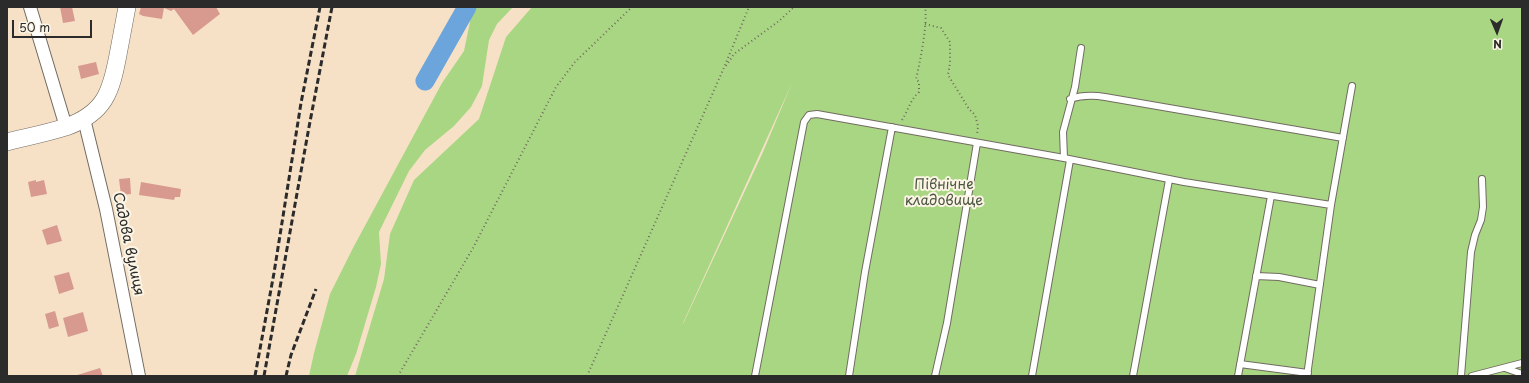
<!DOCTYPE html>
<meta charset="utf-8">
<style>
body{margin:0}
#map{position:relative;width:1529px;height:383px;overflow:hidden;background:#f6e1c7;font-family:"Playpen Sans",sans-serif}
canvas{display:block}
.frame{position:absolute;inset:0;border:8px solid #2b2b2b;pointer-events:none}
.north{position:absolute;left:1477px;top:12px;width:40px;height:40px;-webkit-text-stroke:3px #fcf5e5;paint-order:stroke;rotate:178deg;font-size:11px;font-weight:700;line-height:16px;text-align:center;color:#2b2b2b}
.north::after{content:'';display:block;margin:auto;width:14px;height:18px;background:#2b2b2b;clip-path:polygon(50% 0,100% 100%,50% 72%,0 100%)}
.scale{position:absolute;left:12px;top:20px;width:80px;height:18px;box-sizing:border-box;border:2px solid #2b2b2b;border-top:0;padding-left:5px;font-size:12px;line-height:14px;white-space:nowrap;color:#2b2b2b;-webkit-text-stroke:3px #fcf5e5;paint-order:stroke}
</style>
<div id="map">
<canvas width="1529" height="383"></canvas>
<div class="frame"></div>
<div class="north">N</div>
<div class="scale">50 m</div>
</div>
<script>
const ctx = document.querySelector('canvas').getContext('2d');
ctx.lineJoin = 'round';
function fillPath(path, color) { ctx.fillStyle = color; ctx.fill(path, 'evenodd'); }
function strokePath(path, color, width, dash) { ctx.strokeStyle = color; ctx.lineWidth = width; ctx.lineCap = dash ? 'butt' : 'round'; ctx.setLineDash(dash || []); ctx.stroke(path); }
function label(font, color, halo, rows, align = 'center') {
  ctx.font = font + ' "Playpen Sans",sans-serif'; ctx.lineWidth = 4; ctx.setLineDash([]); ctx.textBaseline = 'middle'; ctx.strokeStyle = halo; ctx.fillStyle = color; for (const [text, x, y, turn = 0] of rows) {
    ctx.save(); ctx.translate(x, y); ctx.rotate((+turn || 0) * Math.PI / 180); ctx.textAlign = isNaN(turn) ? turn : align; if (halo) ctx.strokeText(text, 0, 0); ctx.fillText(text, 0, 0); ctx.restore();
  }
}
const green = new Path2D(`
 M476,7H513L497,24L489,40L482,86L471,107L454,126L425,150L409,171L379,232L381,264L376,287L356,354L347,376H309L314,353L330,294L353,248L442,83L464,51L472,12Z
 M532,7H1522V376H355L384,279L390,234L414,180L479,119L506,37ZM792,83L763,152L683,324V323Z`);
const river = new Path2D(`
 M425,81L467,7`);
const building = new Path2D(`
 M60,7H72L75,21L63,23Z
 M141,7H216L220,14L193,35L174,9L171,11L164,8L162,19L143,16L139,14Z
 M96,62L99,74L81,79L78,66Z
 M130,178L131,194L121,195L119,179Z
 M36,180V182L44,180L47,194L31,197L28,182Z
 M141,182L181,189L180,197H175L174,200L139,195Z
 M57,225L62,241L47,245L42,230Z
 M69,272L74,289L59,294L54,276Z
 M55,311L59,326L49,329L45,314Z
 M83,312L88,331L68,337L63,318Z
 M100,368L103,376H74Z`);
const path = new Path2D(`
 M925,24L941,28L950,42V63L948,75L969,109L975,115L978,126L977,135
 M726,66L734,54L779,21L794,7
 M902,120C908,111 910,100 919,92V82L916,79C920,63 928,22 925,7
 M398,376L473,248L556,87L575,62L632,7
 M587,376L723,70L749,7`);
const lane = new Path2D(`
 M1070,99C1082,95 1093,95 1105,97L1343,138
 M1064,158L1063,132L1075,87L1081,48
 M1256,276L1279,277L1320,285
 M1240,364L1308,373
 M1505,368L1522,374
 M755,376L804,122L809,115L817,114L1064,158L1184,182L1331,205
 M849,376L865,272L892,127
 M935,376L947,323L977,143
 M1032,376L1070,160
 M1133,376L1169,180
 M1238,376L1271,196
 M1307,376L1331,205L1352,86
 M1461,376L1471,252L1475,235L1481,220L1483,207L1482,179
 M1472,376L1522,363`);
const street = new Path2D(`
 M30,7L66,127
 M84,119L106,209L139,376`);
const secondary = new Path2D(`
 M7,142C27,137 47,133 66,127C105,113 111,92 118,55C121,39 124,23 127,7`);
const rail = new Path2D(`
 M255,376L274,273L301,103L320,7
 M264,376L309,127L332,7
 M286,376L291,355L316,289`);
const parkNames = [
 ["Північне",944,185],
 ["кладовище",944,201]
];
const streetNames = [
 ["Садова вулиця",128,244,78]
];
fillPath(green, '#a9d682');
strokePath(river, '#6ba5db', 19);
fillPath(building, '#d89a8f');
strokePath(lane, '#726b62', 8);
strokePath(street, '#726b62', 14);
strokePath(secondary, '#726b62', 18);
strokePath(path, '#726b62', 2, [1, 3]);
strokePath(lane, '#fff', 6);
strokePath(street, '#fff', 12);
strokePath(secondary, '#fff', 17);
strokePath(rail, '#2b2b2b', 3, [6, 3]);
label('14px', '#4a5641', '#fcf5e5', parkNames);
label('14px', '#2b2b2b', '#fcf5e5', streetNames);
</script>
